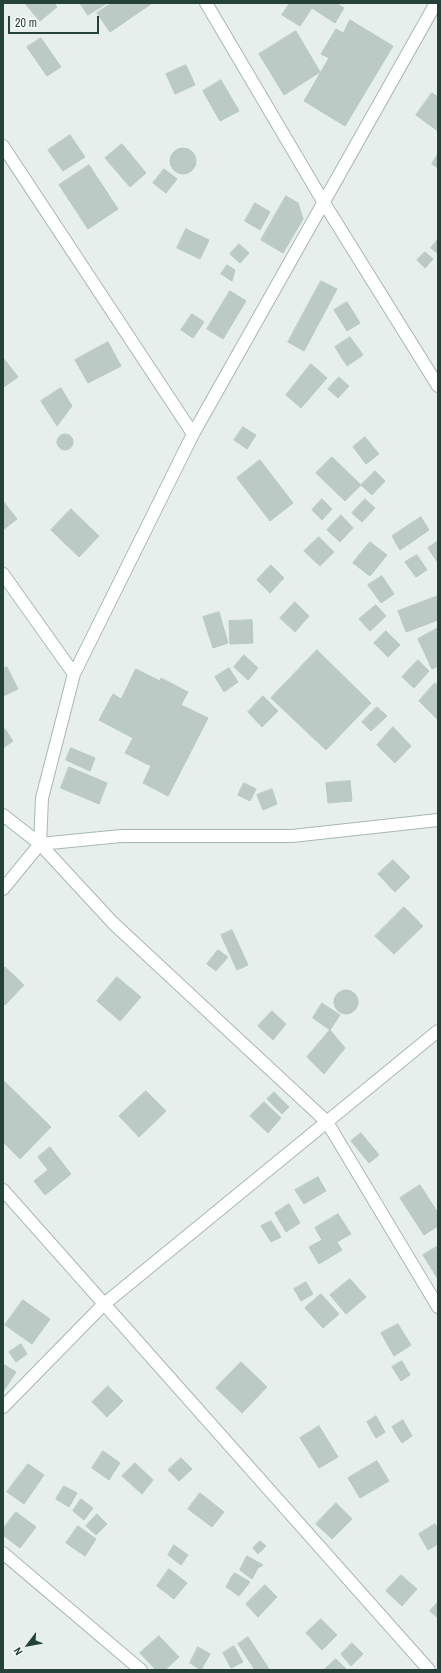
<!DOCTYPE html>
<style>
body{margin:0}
#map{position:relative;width:441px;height:1673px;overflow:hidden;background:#e6efeb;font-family:"Archivo Narrow",sans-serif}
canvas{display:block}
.frame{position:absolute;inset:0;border:4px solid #24423a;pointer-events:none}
.north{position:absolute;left:8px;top:1625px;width:40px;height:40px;-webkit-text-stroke:3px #f7fbf9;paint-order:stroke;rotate:238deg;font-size:11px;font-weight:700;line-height:16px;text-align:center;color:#24423a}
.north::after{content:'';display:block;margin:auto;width:14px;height:18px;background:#24423a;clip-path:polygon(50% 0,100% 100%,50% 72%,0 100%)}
.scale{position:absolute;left:8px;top:16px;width:91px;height:18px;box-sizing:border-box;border:2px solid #24423a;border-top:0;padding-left:5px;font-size:12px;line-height:14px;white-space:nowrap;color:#24423a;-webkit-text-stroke:3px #f7fbf9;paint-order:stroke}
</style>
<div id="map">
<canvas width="441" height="1673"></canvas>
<div class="frame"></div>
<div class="north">N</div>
<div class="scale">20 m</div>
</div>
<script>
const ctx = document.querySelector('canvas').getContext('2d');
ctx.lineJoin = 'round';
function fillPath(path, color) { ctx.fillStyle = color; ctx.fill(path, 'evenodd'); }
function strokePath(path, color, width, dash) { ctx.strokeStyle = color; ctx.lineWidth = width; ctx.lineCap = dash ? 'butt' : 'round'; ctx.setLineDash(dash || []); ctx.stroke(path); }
const building = new Path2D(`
 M25,3H54L57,7L40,21Z
 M80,3H107L88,15Z
 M112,3H150L151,4L110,32L97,13Z
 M290,3H336L344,8L335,23L312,8L300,26L282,15Z
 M350,20L393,46L345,126L304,101L329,58L321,54L336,29L343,33Z
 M296,31L320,72L284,95L259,54Z
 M41,38L61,67L47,76L27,47Z
 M186,65L195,85L175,94L166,74Z
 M221,80L239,111L220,121L203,91Z
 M432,93L438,97V131L416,115Z
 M70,135L85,157L63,171L48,150Z
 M122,144L146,173L130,187L105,158Z
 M170 161a13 13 0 1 1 26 0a13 13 0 1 1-26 0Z
 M438,154V168L432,164Z
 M89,165L118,209L88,229L59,185Z
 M164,169L177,179L166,193L153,183Z
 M286,196L298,203L303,219L283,253L261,240Z
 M255,203L270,212L260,230L245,221Z
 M186,229L209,240L200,259L177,248Z
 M438,239V254L431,248Z
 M239,244L249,253L240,263L230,254Z
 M425,252L433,259L425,268L417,260Z
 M227,265L235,270L232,281L221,274Z
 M321,281L337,289L304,351L288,342Z
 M230,291L246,301L223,339L207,329Z
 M347,302L360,323L347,331L334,310Z
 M192,314L204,322L193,338L181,330Z
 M350,337L363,355L347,366L335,347Z
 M108,342L121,366L88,383L75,360Z
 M4,359L18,377L4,387L3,360Z
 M311,364L327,378L301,408L286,395Z
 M339,377L349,386L338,398L328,389Z
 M61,388L72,406L57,426L41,401Z
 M243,427L256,435L247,449L234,440Z
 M57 442a8 8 0 1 1 16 0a8 8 0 1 1-16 0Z
 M365,437L379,454L366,464L353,447Z
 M332,457L361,485L345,501L316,473Z
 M260,460L293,503L270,521L237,478Z
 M375,471L385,481L372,495L361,485Z
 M322,499L332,509L322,520L312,510Z
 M365,499L375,508L362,522L352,513Z
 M3,501L17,519L3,530Z
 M71,509L99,536L79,557L51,530Z
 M341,515L353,528L340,542L327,530Z
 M421,517L429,530L400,550L392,536Z
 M319,537L334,552L320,566L304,551Z
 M438,541V563L428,548Z
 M370,542L387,555L370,576L353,563Z
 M417,555L427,570L416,577L405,562Z
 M271,565L284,578L270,593L257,580Z
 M382,576L394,594L381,603L368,585Z
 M438,596V620L406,632L398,611Z
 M295,602L309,616L295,632L280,618Z
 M376,605L386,616L370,631L359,619Z
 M219,612L228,643L213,648L203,617Z
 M252,620L253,643L230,644L229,621Z
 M438,628V666L432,669L418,639Z
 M386,631L400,645L388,657L374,643Z
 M317,650L371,703L326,750L271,698Z
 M244,655L258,668L248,680L234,667Z
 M418,660L429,671L414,688L402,677Z
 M7,667L18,689L3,696V669Z
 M229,668L238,682L224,692L215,677Z
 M136,669L160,681L161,678L188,692L181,705L208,718L168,796L143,783L151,766L125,753L133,738L99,720L113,694L121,699Z
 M435,683L438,686V720L419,701Z
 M263,696L278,711L262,727L248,712Z
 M377,707L387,716L371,731L362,722Z
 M393,727L411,746L395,763L377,745Z
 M5,729L13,741L3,748V731Z
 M71,748L95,758L90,771L66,760Z
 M69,767L107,783L99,804L61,788Z
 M350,781L352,801L328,803L326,783Z
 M244,783L256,789L250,801L238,795Z
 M272,789L277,804L263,810L257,795Z
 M393,860L410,877L395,892L378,874Z
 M404,907L423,926L394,954L375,936Z
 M232,930L248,965L237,970L221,935Z
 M218,950L228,957L216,971L207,964Z
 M5,967L24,985L5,1005L3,1003V969Z
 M117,977L141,997L120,1021L97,1001Z
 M334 1002a12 12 0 1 1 24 0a12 12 0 1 1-24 0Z
 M322,1003L340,1015L330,1030L313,1018Z
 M272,1011L286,1024L273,1040L258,1026Z
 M330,1030L345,1048L324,1074L307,1057Z
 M3,1080L51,1127L20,1159L3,1142Z
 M146,1091L166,1111L139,1137L119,1116Z
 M274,1092L289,1107L282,1114L267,1099Z
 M264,1102L281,1118L268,1133L250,1116Z
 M361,1133L379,1155L369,1163L351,1141Z
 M50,1147L71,1174L45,1195L34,1181L48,1170L38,1157Z
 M318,1177L326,1191L304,1204L295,1190Z
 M420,1185L438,1213V1226L424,1235L400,1198Z
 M289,1204L300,1223L286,1232L275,1213Z
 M338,1214L351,1234L337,1242L342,1250L319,1264L309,1247L322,1240L315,1228Z
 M271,1221L281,1237L271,1242L261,1226Z
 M438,1246V1279L423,1255Z
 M350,1279L366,1297L346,1314L330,1295Z
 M306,1282L313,1294L301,1301L294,1289Z
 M321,1294L339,1314L323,1328L305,1308Z
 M23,1300L50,1319L32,1344L5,1325Z
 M398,1324L411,1345L394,1356L381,1333Z
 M21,1344L27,1354L16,1362L9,1352Z
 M402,1361L410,1375L401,1381L392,1367Z
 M241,1362L267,1387L242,1413L216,1388Z
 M3,1364L16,1372L3,1392Z
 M108,1386L123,1401L107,1417L92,1402Z
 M376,1416L385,1432L376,1438L367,1422Z
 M403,1420L412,1436L402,1443L392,1427Z
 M319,1426L338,1457L319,1468L300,1438Z
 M103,1451L120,1463L109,1480L92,1468Z
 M181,1458L192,1469L179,1481L168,1470Z
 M377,1461L389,1481L360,1498L348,1478Z
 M135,1463L153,1480L142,1494L122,1476Z
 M28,1464L44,1475L24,1504L7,1492Z
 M64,1486L77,1493L69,1507L56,1499Z
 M200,1493L224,1512L212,1527L188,1509Z
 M81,1499L93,1508L84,1520L73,1511Z
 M336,1503L352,1519L332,1539L316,1524Z
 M16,1512L36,1527L20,1548L3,1535V1529Z
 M97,1514L107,1524L96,1535L86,1526Z
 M435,1524L438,1529V1544L428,1550L419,1534Z
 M78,1526L96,1539L85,1556L66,1543Z
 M260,1541L266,1546L258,1554L253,1548Z
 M174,1545L188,1555L181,1565L168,1555Z
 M247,1556L263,1565L258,1568L252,1579L240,1570Z
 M169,1569L187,1583L174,1599L157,1586Z
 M235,1573L250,1582L239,1596L226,1587L232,1576Z
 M401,1575L417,1589L402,1606L386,1591Z
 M265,1585L277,1597L258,1617L246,1604Z
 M438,1602V1618L430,1611Z
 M321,1619L337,1635L322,1650L306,1633Z
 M159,1636L179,1657L165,1670H156L140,1653Z
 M248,1637L269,1669L267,1670H255L238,1644Z
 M352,1643L363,1654L351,1666L341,1654Z
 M234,1646L243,1662L231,1668L223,1653Z
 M198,1647L210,1654L201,1670L190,1663Z
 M336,1659L347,1670H324L333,1661Z`);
const minor = new Path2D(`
 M206,3L324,203L438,386
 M3,146L193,434
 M3,574L74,674
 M3,815L40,844L121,836H292L438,820
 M40,844L113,923L327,1122L438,1307
 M3,889L40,844L42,798L74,674L193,434L436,3
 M3,1190L429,1670
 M3,1407L103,1305L438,1031
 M3,1553L141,1670`);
fillPath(building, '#bbcac4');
strokePath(building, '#b8c9c2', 1);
strokePath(minor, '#a8b8b2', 14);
strokePath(minor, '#fff', 12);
</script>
